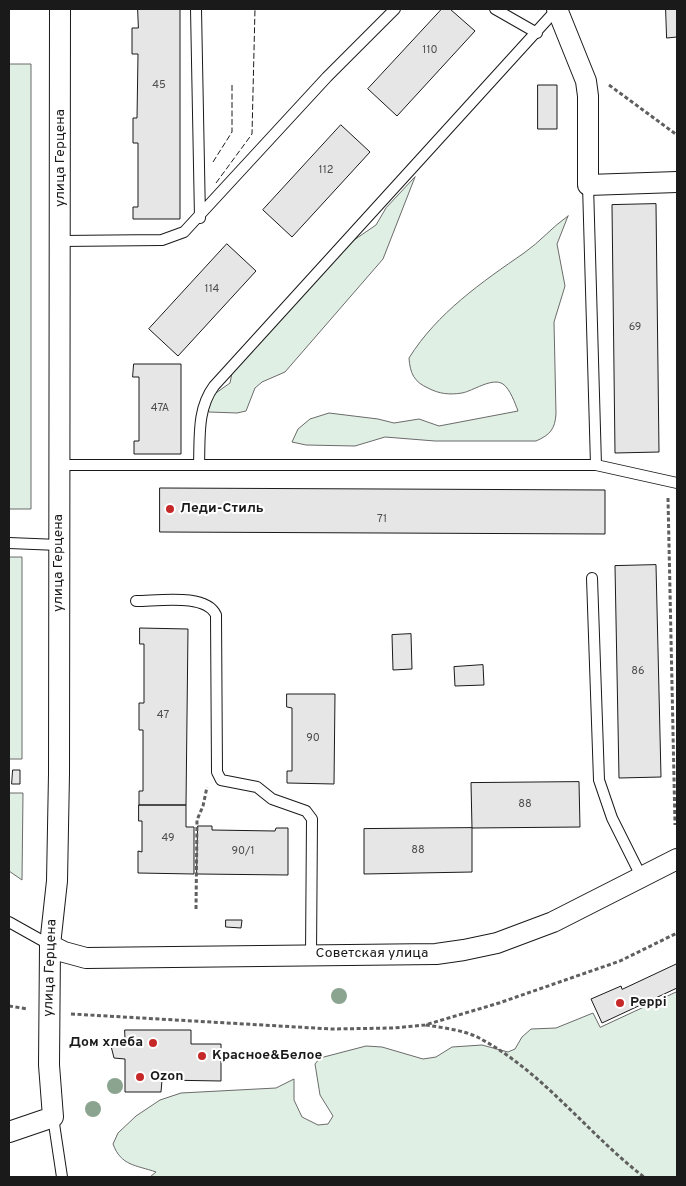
<!DOCTYPE html>
<meta charset="utf-8">
<style>
body{margin:0}
#map{position:relative;width:686px;height:1186px;overflow:hidden;background:#fff;font-family:Overpass,sans-serif}
canvas{display:block}
.frame{position:absolute;inset:0;border:10px solid #1a1a1a;pointer-events:none}
</style>
<div id="map">
<canvas width="686" height="1186"></canvas>
<div class="frame"></div>
</div>
<script>
const ctx = document.querySelector('canvas').getContext('2d');
ctx.lineJoin = 'round';
function fillPath(path, color) { ctx.fillStyle = color; ctx.fill(path, 'evenodd'); }
function strokePath(path, color, width, dash) { ctx.strokeStyle = color; ctx.lineWidth = width; ctx.lineCap = dash ? 'butt' : 'round'; ctx.setLineDash(dash || []); ctx.stroke(path); }
function label(font, color, halo, rows, align = 'center') {
  ctx.font = font + ' Overpass,sans-serif'; ctx.lineWidth = 4; ctx.setLineDash([]); ctx.textBaseline = 'middle'; ctx.strokeStyle = halo; ctx.fillStyle = color; for (const [text, x, y, turn = 0] of rows) {
    ctx.save(); ctx.translate(x, y); ctx.rotate((+turn || 0) * Math.PI / 180); ctx.textAlign = isNaN(turn) ? turn : align; if (halo) ctx.strokeText(text, 0, 0); ctx.fillText(text, 0, 0); ctx.restore();
  }
}
const green = new Path2D(`
 M9,64H31V509H9Z
 M415,177L383,259L285,372L262,382L255,388L246,411L237,413L209,412L208,409L213,395L230,383L232,373L256,344L354,240L376,225L386,208Z
 M568,216L557,244L565,286L554,322L556,414C555,429 550,435 536,441H435L385,437L355,446L306,445L292,442L298,429L310,419L329,413L378,419L394,423L419,419L439,426L518,411C515,403 510,389 503,384C492,377 473,391 462,393C450,395 439,394 428,388C414,382 410,373 409,358C437,313 482,282 524,253C540,242 552,227 568,216Z
 M9,557H22V759H9Z
 M9,793H23L22,880L9,871Z
 M677,992V1177H150L156,1172C136,1165 121,1166 113,1144L118,1133L136,1116L160,1100L181,1093L276,1088L294,1079V1100L302,1117L318,1125L328,1124L333,1116L320,1095L315,1064L320,1058L366,1046L382,1047L423,1059L436,1057L452,1047L482,1045L508,1052L515,1049L522,1037L531,1029L556,1028L593,1013L600,1027Z`);
const building = new Path2D(`
 M138,9H180V219H133V207H138V143H133V118H137L138,54H132V28H138Z
 M442,9H450L475,31L397,116L368,89Z
 M666,9H677V37L667,38Z
 M538,85H557V129H538Z
 M341,125L370,152L292,237L263,210Z
 M656,204L659,452L615,453L612,205Z
 M227,244L256,271L178,356L149,329Z
 M134,364H181V454H134V441H139V377H133Z
 M160,488L605,490V534L160,532Z
 M656,565L661,777L619,778L615,566Z
 M140,628L188,629L186,805H139V791H143V730H139V703H144V644H140Z
 M411,634L412,669L393,670L392,635Z
 M483,665L484,685L455,686L454,667Z
 M287,694H335L334,784L287,783V771H292V708L287,707Z
 M13,770H20V784H12Z
 M579,782L580,827L472,828L471,783Z
 M139,805H186V827H194V874L138,873V851L142,852V821H139Z
 M198,826H212V830L275,831L276,828H288V875L197,874Z
 M472,828V872L364,874V829Z
 M226,920H242L241,928L226,927Z
 M677,964V988L602,1023L591,999L621,986L622,989Z
 M125,1030H191V1044H221V1081L162,1080L161,1092H125V1059L114,1058L111,1046H125Z`);
const path = new Path2D(`
 M609,85L677,135
 M668,498L675,825
 M196,909L197,820L203,806L207,787
 M9,1006L28,1009
 M71,1014L331,1029L393,1028L425,1025L499,1003L620,961L677,933
 M426,1025C444,1028 465,1030 481,1039C544,1073 588,1134 644,1177`);
const service = new Path2D(`
 M196,9L200,218
 M495,9L537,33
 M588,185L596,465L677,483
 M61,241L162,240L184,232L327,77L395,9
 M59,465H596
 M199,465C200,437 197,409 214,386L557,9
 M9,543L59,545
 M592,578L599,780L612,818L642,878
 M136,601C158,601 206,593 216,615L217,772L221,780L257,787L272,799L306,811L312,819L311,955
 M9,922L50,945
 M53,1117L62,1177`);
const minor = new Path2D(`
 M557,9L586,81L588,96V185L677,182
 M50,945L64,952L86,958L436,954L464,950L497,943L553,922L677,859
 M9,1132L53,1117L49,1065L50,945L57,881L59,774L60,9`);
const fence = new Path2D(`
 M213,162L232,132V85
 M216,183L252,134L255,9`);
const trees = [
 [339,996],
 [115,1086],
 [93,1109]
];
const markers = [
 [170,509,5,"#c62828"],
 [620,1003,5,"#c62828"],
 [153,1043,5,"#c62828"],
 [202,1056,5,"#c62828"],
 [140,1077,5,"#c62828"]
];
const numberNames = [
 ["110",430,51],
 ["45",159,86],
 ["112",326,171],
 ["114",212,290],
 ["69",635,328],
 ["47А",160,409],
 ["71",382,520],
 ["86",638,672],
 ["47",163,716],
 ["90",313,739],
 ["88",525,805],
 ["49",168,839],
 ["88",418,851],
 ["90/1",243,852]
];
const streetNames = [
 ["улица Герцена",61,158,-90],
 ["улица Герцена",59,563,-90],
 ["Советская улица",372,954],
 ["улица Герцена",51,968,-88]
];
const poiNames = [
 ["Леди-Стиль",180,509],
 ["Peppi",630,1003],
 ["Дом хлеба",143,1043,"right"],
 ["Красное&Белое",212,1056],
 ["Ozon",150,1077]
];
fillPath(green, '#e0efe3');
strokePath(green, '#6a6a6a', 1);
fillPath(building, '#e6e6e6');
strokePath(building, '#1a1a1a', 1);
strokePath(service, '#1a1a1a', 12);
strokePath(minor, '#1a1a1a', 22);
strokePath(path, '#5f5f5f', 3, [4, 2.5]);
strokePath(service, '#fff', 10);
strokePath(minor, '#fff', 20);
strokePath(fence, '#1a1a1a', 1, [6, 2.5]);
ctx.fillStyle = '#8aa48f';
for (const [x, y] of trees) { ctx.beginPath(); ctx.arc(x, y, 8, 0, 2 * Math.PI); ctx.fill(); }
for (const [x, y, r, color] of markers) { const dot = new Path2D(); dot.arc(x, y, r, 0, 2 * Math.PI); ctx.fillStyle = color; ctx.fill(dot); strokePath(dot, '#fff', 2); }
label('11px', '#4d4d4d', null, numberNames);
label('14px', '#1a1a1a', '#fff', streetNames);
label('bold 14px', '#1a1a1a', '#fff', poiNames, 'left');
</script>
